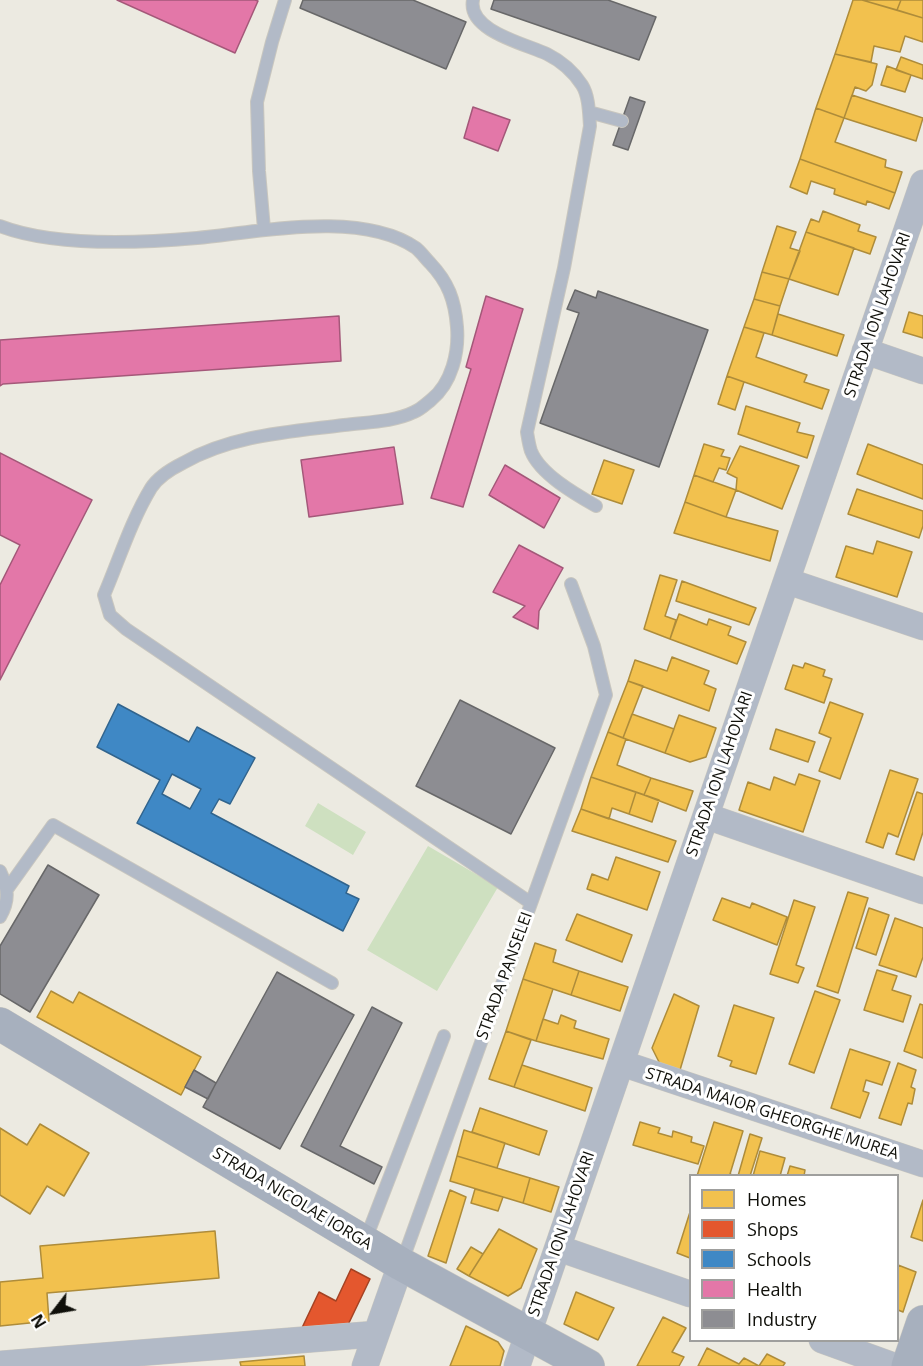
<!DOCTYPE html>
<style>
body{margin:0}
#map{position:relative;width:923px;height:1366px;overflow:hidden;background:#eceae1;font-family:"Open Sans",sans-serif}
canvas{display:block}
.legend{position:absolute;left:689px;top:1174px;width:210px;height:168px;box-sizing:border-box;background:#fff;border:2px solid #9f9f9d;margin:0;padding:8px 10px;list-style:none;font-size:18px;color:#10100a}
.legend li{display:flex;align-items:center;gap:12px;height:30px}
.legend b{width:30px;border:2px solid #9f9f9d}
.north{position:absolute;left:24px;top:1282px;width:60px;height:60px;-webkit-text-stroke:4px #fff;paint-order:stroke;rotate:239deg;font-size:16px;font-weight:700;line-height:24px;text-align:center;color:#10100a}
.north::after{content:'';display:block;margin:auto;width:21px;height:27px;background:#10100a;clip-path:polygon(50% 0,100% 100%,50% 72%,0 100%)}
</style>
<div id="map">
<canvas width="923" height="1366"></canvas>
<ul class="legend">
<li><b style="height:16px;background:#f2c14e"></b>Homes</li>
<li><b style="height:16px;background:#e4572e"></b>Shops</li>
<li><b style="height:16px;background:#3f88c5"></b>Schools</li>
<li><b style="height:16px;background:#e377a8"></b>Health</li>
<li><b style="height:16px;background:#8d8d92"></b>Industry</li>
</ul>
<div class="north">N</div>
</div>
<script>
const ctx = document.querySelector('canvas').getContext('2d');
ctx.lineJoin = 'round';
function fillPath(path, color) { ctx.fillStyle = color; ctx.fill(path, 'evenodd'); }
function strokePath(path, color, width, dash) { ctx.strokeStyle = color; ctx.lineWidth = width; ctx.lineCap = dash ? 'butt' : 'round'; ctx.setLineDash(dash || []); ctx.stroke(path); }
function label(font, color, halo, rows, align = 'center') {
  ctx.font = font + ' "Open Sans",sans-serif'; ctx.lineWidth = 6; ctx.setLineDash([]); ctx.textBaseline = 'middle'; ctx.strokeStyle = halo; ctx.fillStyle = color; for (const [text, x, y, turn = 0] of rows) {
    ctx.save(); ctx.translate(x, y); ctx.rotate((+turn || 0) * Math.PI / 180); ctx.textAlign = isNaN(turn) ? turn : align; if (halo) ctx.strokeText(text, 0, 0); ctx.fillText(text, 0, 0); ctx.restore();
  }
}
const green = new Path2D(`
 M318,803L366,832L353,855L305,826Z
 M428,846L498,887L437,991L367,950Z`);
const homes = new Path2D(`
 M853,0H862L923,18V42L905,36L900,52L874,46L871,62L835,54Z
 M862,0H901L897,10Z
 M901,0H923V18L897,10Z
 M835,54L877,64L872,85L866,91L855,87L844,118L816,108Z
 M901,57L923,65V79L896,70Z
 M887,66L911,75L905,92L881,85Z
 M852,95L923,118L916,141L844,118Z
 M816,108L844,118L835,142L886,160L885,167L902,172L895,193L800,159Z
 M800,159L895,193L889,209L867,201L866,205L834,194L835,189L811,181L807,194L790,187Z
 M823,211L860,225L858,231L876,237L870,254L806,232L811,219L819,222Z
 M777,226L796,232L790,248L800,251L789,279L762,272Z
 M806,232L854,248L838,295L789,279Z
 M762,272L789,279L780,306L754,299Z
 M754,299L780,306L772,335L744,327Z
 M909,312L923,316V338L903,332Z
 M778,314L844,335L837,356L772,335Z
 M744,327L764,333L756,357L807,375L804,382L829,390L822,409L727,376Z
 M727,376L744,382L735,410L718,404Z
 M746,406L800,423L797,432L814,436L807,458L738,434Z
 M704,444L724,450L721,456L730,458L726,470L719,468L713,482L694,475Z
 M868,444L923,465V499L857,474Z
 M740,446L799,466L782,509L736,490L737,478L727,473Z
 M604,460L634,470L622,504L592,494Z
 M694,475L736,490L726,517L685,502Z
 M857,489L923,511V526L919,538L848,514Z
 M685,502L726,517L778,531L770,561L674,533Z
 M877,541L912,552L897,597L836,577L846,546L873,554Z
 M660,575L677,580L665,616L676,620L670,639L644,629Z
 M682,581L756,608L749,625L676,601Z
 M679,614L707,625L709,619L731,627L728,635L746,642L737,664L670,639Z
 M672,657L709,671L704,684L716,689L709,711L628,681L635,660L667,671Z
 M805,663L825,670L823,676L832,679L824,703L785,689L793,665L803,668Z
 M628,681L643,686L623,738L608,732Z
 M830,702L863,714L840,779L819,771L831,738L819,733Z
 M632,714L674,729L665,753L623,738Z
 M679,715L716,728L706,757L690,762L665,753Z
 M776,729L815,742L808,762L770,749Z
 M608,732L626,739L617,765L651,778L644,795L591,777Z
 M890,770L918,779L898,837L888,833L883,848L866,842Z
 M799,774L820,781L803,832L739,810L748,782L770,790L774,777L795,785Z
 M591,777L636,792L629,814L612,808L609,819L581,809Z
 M651,778L693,791L686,811L644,795Z
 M636,792L659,800L652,822L629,814Z
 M917,792L923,794V832L914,860L896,854Z
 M581,809L676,841L668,862L572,831Z
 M616,857L660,872L647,910L587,889L592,874L608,880Z
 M848,892L868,898L838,993L817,986Z
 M722,898L750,908L752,903L787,917L777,945L713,920Z
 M794,900L815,907L796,965L804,968L798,983L770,974Z
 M869,908L889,915L876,955L856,948Z
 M577,914L632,935L622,962L566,940Z
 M895,918L923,928V957L916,977L879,965Z
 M535,943L556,950L553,962L579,971L571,995L523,979Z
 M877,970L897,976L892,990L911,996L903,1022L864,1010Z
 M579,971L628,987L620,1011L571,995Z
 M523,979L553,989L536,1041L506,1031Z
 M51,991L73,1003L79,992L201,1057L181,1095L37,1017Z
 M815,991L840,1000L814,1073L789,1064Z
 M674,994L699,1006L680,1070L660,1064L652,1048Z
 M920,1004L923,1005V1058L904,1051Z
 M734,1005L774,1018L756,1074L730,1066L732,1061L718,1056Z
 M561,1015L576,1021L574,1028L609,1039L603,1059L536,1041L543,1019L558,1024Z
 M506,1031L531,1040L514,1087L489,1079Z
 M850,1049L890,1062L882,1085L866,1080L863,1091L869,1093L860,1118L831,1108Z
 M898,1063L916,1070L911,1087L915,1089L912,1104L908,1103L901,1125L879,1118Z
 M522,1065L592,1088L585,1111L514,1087Z
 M480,1108L547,1131L539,1155L472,1132Z
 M640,1122L660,1128L658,1133L672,1137L673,1131L692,1137L691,1142L704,1146L698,1164L633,1145Z
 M714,1122L743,1131L730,1174L735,1176H697Z
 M40,1124L89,1153L64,1196L47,1186L30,1214L0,1195V1128L27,1145Z
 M464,1130L505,1143L497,1168L457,1156Z
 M750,1134L762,1138L750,1176H738Z
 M760,1151L785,1158L780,1176H753Z
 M457,1156L530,1178L523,1203L450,1181Z
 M790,1166L805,1170L804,1176H787Z
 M530,1178L559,1187L551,1212L523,1203Z
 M475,1189L503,1197L498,1211L471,1203Z
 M450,1190L466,1197L446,1263L428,1256Z
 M923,1200V1241L911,1237Z
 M690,1212V1258L677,1253Z
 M499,1229L537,1249L521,1288L508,1296L469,1276Z
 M215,1231L219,1278L47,1293L49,1321L0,1326V1282L43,1278L40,1246Z
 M471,1247L483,1254L469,1276L457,1269Z
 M898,1265L916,1272L903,1312L898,1310Z
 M576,1292L614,1308L598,1340L564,1324Z
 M663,1317L686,1328L672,1352L684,1357L679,1366H637Z
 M466,1326L498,1342L504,1351L500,1366H450Z
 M707,1348L739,1364L744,1358L759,1366L767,1354L785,1363L783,1366H698Z
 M304,1356L305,1366H241L240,1362Z`);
const shops = new Path2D(`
 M351,1269L370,1279L346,1329L300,1332L319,1292L336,1301Z`);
const schools = new Path2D(`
 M118,704L189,742L197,727L255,758L230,804L219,799L211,813L349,886L346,893L359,899L343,931L137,823L160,780L97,747ZM172,774L201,789L190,809L162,794Z`);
const health = new Path2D(`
 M117,0H255L258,1L235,53Z
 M473,107L510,120L498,151L464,138Z
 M486,296L523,309L463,507L431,498L471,369L466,367Z
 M339,316L341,361L3,384L0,386V340Z
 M394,447L403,504L309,517L301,460Z
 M0,453L92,500L0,680V585L20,545L0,535Z
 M505,465L560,498L544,528L489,495Z
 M519,545L563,568L539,611L538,629L513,617L525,606L493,592Z`);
const industry = new Path2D(`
 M303,0H413L466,22L446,69L300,8Z
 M494,0H608L656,17L639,60L491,9Z
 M630,97L645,102L628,150L613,145Z
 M575,290L596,298L598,291L708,330L659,467L540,423L579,313L567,309Z
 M460,700L555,748L511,834L416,786Z
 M48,865L99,895L30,1012L0,994V946Z
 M277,972L354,1015L280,1149L203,1107Z
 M372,1007L402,1023L340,1146L382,1167L374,1184L301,1146Z
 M194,1070L216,1083L208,1099L185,1087Z`);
const lane = new Path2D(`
 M473,0C467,31 526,44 547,54C561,61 573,71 582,85C589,96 589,113 590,126L564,268L527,432C528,438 529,445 531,451C540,474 575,494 596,506
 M589,112L622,121
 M0,226C54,247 139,243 197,238C259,232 361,210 416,248C421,252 425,258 430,263C448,282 455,300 457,327C459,352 452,383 431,400C426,404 420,410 414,412C394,422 367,422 344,425C289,432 232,435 183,463C171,469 158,477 151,488C131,521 119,560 104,595L110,615L126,629L531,903
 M264,229L259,171L257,102L272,42L285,0
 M0,871C8,888 10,900 0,917
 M8,888L53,825L332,983
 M365,1241L444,1036
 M402,1262L606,695L594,646L571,584`);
const street = new Path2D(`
 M865,351L923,371
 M787,581L923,627
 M706,816L923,891
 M621,1063L923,1164
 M558,1248L690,1294
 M822,1340L894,1366
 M0,1364L376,1334
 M365,1366L401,1264
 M517,1366L923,183`);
const secondary = new Path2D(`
 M0,1024L401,1264L588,1366
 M908,1366L923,1322`);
const streetNames = [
 ["STRADA ION LAHOVARI",878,315,-71],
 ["STRADA ION LAHOVARI",720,774,-71],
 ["STRADA PANSELEI",505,976,-70],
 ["STRADA MAIOR GHEORGHE MUREA",772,1114,18],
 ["STRADA NICOLAE IORGA",292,1199,31],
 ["STRADA ION LAHOVARI",562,1234,-71]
];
fillPath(green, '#cee0c0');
fillPath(homes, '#f2c14e');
strokePath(homes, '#ae8c3a', 1.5);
fillPath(shops, '#e4572e');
strokePath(shops, '#a44223', 1.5);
fillPath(schools, '#3f88c5');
strokePath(schools, '#31648d', 1.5);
fillPath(health, '#e377a8');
strokePath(health, '#a45879', 1.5);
fillPath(industry, '#8d8d92');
strokePath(industry, '#686869', 1.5);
strokePath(lane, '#c8c6bf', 14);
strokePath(street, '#c8c6bf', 27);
strokePath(secondary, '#c8c6bf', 34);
strokePath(lane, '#b2bac7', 12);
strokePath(street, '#b2bac7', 26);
strokePath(secondary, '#a7b0be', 33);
label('16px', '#10100a', '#fff', streetNames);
</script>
